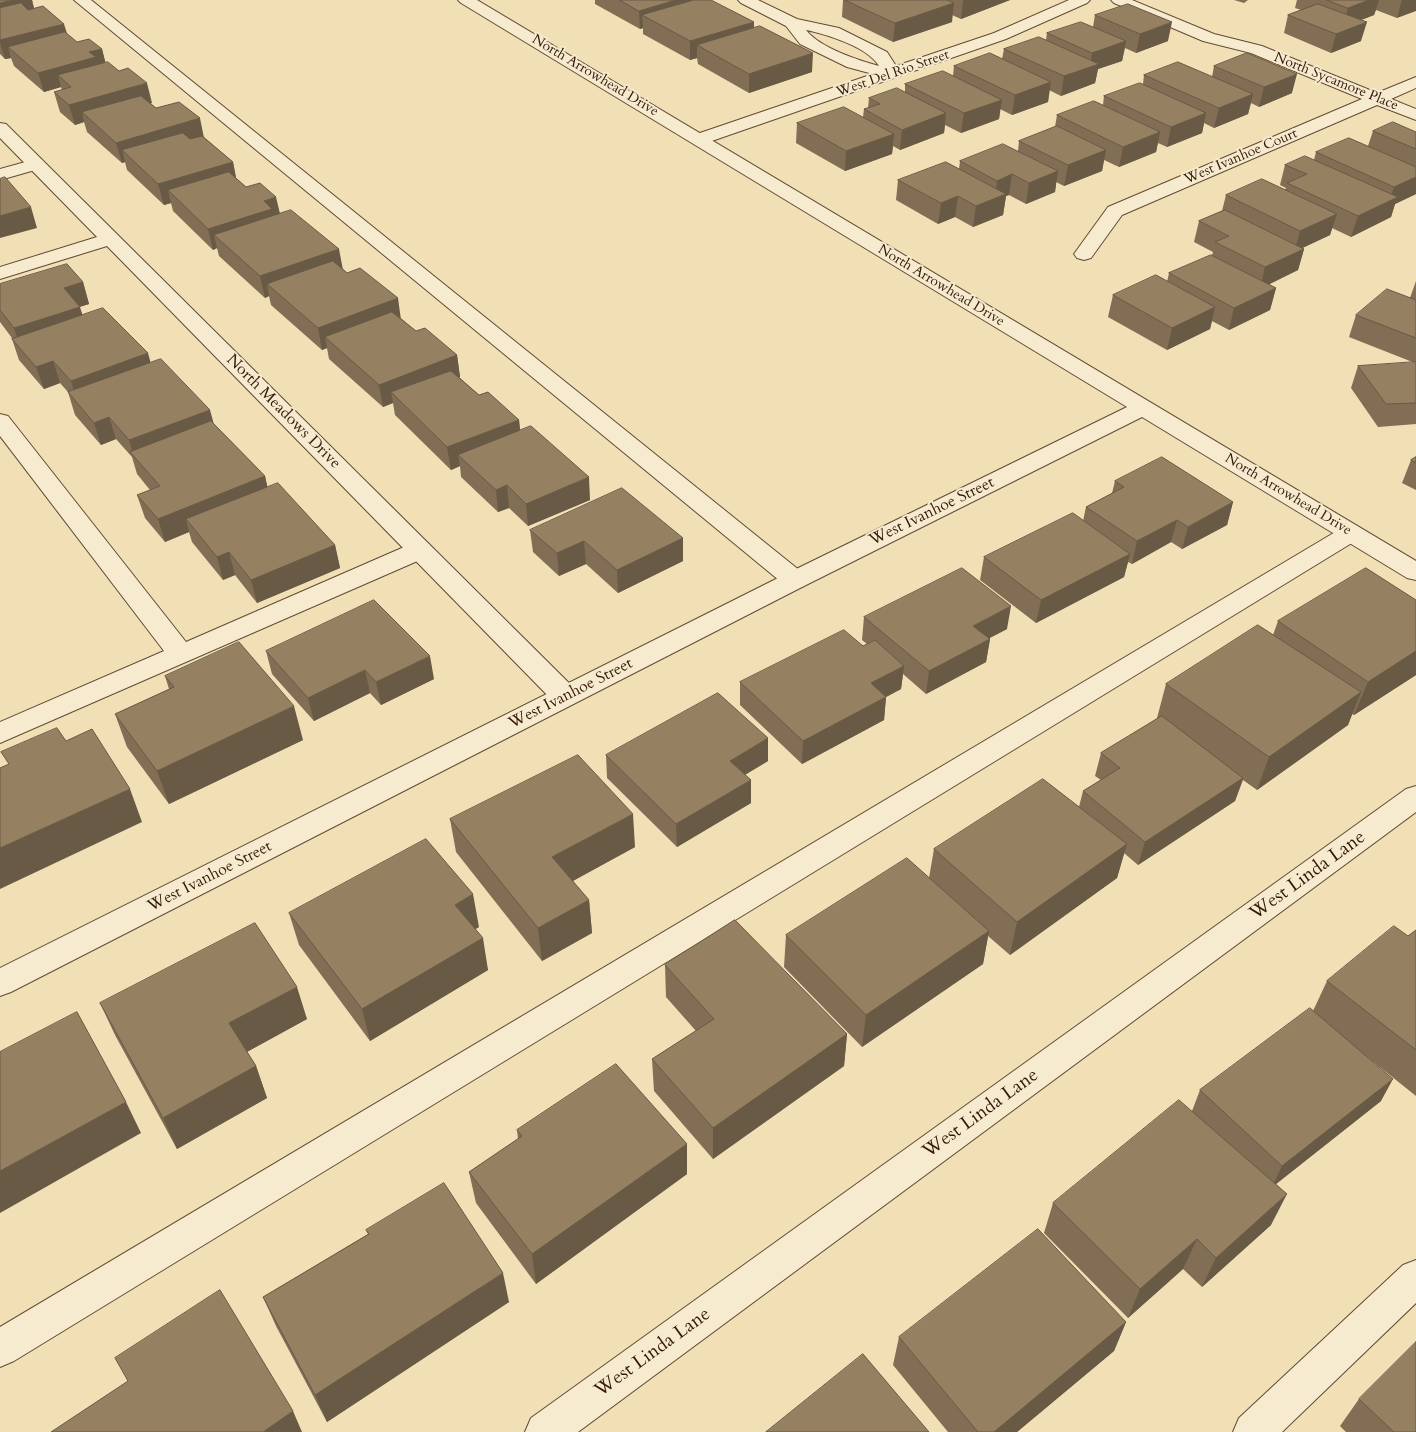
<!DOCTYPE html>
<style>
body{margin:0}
canvas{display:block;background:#f1dfb5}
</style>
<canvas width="1416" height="1432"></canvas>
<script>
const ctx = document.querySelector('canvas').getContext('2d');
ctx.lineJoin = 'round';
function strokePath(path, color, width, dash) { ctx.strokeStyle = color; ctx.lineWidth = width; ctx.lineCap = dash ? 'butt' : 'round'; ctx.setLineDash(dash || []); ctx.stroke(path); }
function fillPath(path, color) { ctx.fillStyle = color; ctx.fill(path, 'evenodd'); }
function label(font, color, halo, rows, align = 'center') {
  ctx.font = font + ' Cardo,serif'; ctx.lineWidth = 4; ctx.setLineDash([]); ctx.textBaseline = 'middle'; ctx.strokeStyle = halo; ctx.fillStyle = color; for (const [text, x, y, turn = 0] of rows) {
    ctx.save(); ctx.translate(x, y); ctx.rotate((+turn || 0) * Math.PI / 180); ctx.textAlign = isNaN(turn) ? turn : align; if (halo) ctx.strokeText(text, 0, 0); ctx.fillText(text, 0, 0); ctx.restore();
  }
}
const service = new Path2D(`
 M74,0H91L804,574L808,580L804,586L795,588L786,586Z
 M36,159L42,160L45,164L42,168L0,180V169Z
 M0,414L8,416L186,642L411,544L420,542L429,544L432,550L429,556L0,743V722L164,651L0,436Z
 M1351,525L1360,528L1363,533L1360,538L14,1361L0,1367V1327L1342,528Z
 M1416,1260V1303L1282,1432H1233L1239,1418L1403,1265Z`);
const minor = new Path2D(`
 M738,0H758L797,19L839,28L887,52L896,66L994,33L1069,0H1090L1087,3L1006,39L706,143L700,144L694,143L691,139L694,135L873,74L847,67L800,44L786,26L741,3ZM806,30C826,34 868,47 879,66C858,60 820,48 806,30Z
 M1111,0H1132L1214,34L1262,46L1377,93L1416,77V88L1391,99L1416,109V120L1377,105L1122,215L1091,258L1084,260L1077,258L1074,254L1108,207L1362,99L1251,53L1203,41L1114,3Z
 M0,123L6,124L575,689L579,696L575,703L565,705L555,703L107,246L0,279V267L97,237L0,138Z
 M1416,786V812L578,1432H525L531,1418L1406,789Z`);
const tertiary = new Path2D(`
 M458,0H477L1416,561V580L1407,578L1142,417L804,586L11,992L0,996V968L786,574L1127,407L461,3Z`);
const wall = new Path2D(`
 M0,0H32L34,8L77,42L102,49L105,63L152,103H150L156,108L204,137L233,162L236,178L246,187L280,213L343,269L416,331L457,355L460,377H459L479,395L519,420L520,430L590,500L528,526L509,508L498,512L461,477L460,466L451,470L395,415L393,403L383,407L329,359L327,348L322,350L271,305L269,296L265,298L219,256L217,248L213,250L173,211L171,203L164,205L127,170L125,162L122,163L87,132L84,122L75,125L60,112L54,92L62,90L61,87L44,92L14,66L11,58L5,59L0,54Z
 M595,0H711L754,28L812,72L749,93L698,64L697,58L690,60L643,34V28L640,29L595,4Z
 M843,0H1010L961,19L952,15V22L893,42L842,17Z
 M1234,0H1248L1244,3Z
 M1297,0H1416L1397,18L1376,10L1374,15L1361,20V41L1331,53L1284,33L1288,15L1301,10L1295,8Z
 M1095,15L1168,41L1136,53L1125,48L1122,61L1098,69L1095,83L1061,96L1049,90L1048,102L1012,115L1000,109L999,119L961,133L945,125L944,133L900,150L893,146L892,154L845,171L796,143L797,123L863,117L864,109L868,108L869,98L905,92V84L953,76L954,66L1002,59L1004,49L1046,40L1047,33L1093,27Z
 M1214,66L1292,93L1259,107L1251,103L1248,114L1214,128L1204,123L1202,133L1167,147L1158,143L1156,152L1119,167L1104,160L1102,171L1064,186L1056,182L1055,192L1026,204L1009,195L1006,196L1003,215L973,227L955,217L938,224L896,200L898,180L959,169L960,161L1018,151L1019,141L1055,127L1057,115L1103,105L1104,96L1143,84L1144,75L1212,77Z
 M1373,131L1416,132V194L1395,204L1391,217L1351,237L1332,228L1330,235L1302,248L1304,249L1298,270L1268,284L1276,288L1270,310L1229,330L1212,321L1210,329L1167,350L1108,317L1113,295L1167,282L1169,273L1212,255L1213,252L1194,242L1199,221L1222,211L1226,195L1285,190L1286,188L1280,185L1285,165L1314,160L1316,152L1368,146Z
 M1416,281V424L1378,427L1351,388L1358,366L1415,363L1349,337L1356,315L1410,298Z
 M83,282L89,304L79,307L82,315L150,363L214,424L265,476L267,487L335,545L340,568L257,603L235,575L223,580L192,542L189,532L165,542L145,518L137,495L150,490L137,474L132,457L116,439L101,445L75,415L68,392L60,383L44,389L19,360L12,339V338L0,322V284Z
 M1416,457V490L1402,483L1411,460Z
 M1115,481L1233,502L1227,525L1182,549L1171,542L1132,564L1128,562L1124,577L1036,623L980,580L984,557L1083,521L1086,507L1112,493Z
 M530,530L683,538V561L618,593L586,564L559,576L533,552Z
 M1416,600V675L1354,715L1352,714L1348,725L1257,790L1243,780L1235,801L1138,865L1124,853L1117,878L1010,955L988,936L983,964L862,1047L784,967L786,935L929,878L934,849L1079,807L1083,791L1101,780L1095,776L1101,753L1158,718H1157L1166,684L1273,635L1278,621Z
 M864,617L1007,629L989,638L990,639L986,662L926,694L903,674L901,689L886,697L884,720L802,764L740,705V682L863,646L867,644L862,640Z
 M266,651L434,679L381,705L370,693L314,721L272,674Z
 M165,676L303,740L169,804L127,747L115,714L169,689Z
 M606,755L768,761L745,775L751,780V803L677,847L607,778Z
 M450,819L635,847L573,881L589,900L592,933L542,961L456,852Z
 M289,913L479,927L475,929L488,970L370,1041L299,945Z
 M1416,930V1096L1366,1056L1381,1101L1275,1185L1271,1225L1202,1287L1183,1269L1128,1318L1044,1233L1053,1203L1192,1111L1200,1090L1313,1011L1327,981L1408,936Z
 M665,965L847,1034L844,1066L713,1159L654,1091L652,1059L696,1031L666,997Z
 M100,1003L307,1019L247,1052L256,1066L267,1098L177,1149L115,1035Z
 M517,1130L687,1144V1174L536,1284L476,1203L469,1172L518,1139Z
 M366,1230L509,1302L327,1422L276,1326L263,1297L368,1234Z
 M1126,1322L1114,1351L1017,1432H948L893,1365L899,1337Z
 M1359,1399L1416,1432H1346L1340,1426Z`);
const shadedWall = new Path2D(`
 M14,0H32L34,9L0,23V3Z
 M676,0H701L642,15L643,28L640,29L639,11Z
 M963,0H1010L961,19Z
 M1369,0H1379L1374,15L1343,27L1348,8Z
 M1402,0H1416V11L1397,18Z
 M954,3L952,22L893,42L895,23Z
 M754,22V41L697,45V58L690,60V41Z
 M1172,22L1168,41L1136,53L1140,34Z
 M1367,22L1361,41L1331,53L1336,34Z
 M64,24L70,43L8,47L11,58L5,59L0,43V40Z
 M1126,41L1122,61L1098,69L1095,83L1061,96L1064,76L1090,67L1092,53Z
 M102,49L107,68L58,75L61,87L44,92L38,73L89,52Z
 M813,53L812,72L749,93V74Z
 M1297,74L1292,93L1259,107L1264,87Z
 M1051,82L1048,102L1012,115L1015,95Z
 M147,83L152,103L91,120L82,112L84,122L75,125L69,105Z
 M1253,94L1248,114L1214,128L1219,108Z
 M1002,100L999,119L961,133L964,113Z
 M946,113L944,133L900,150L902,130Z
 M1206,113L1202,133L1167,147L1171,127Z
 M200,118L204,138L122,150L125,162L122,163L116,143Z
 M1160,132L1156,152L1119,167L1123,147Z
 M894,134L892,154L845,171L846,151Z
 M1106,150L1102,171L1064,186L1068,165Z
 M233,162L237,183L168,190L171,203L164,205L158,184Z
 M1058,171L1055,192L1026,204L1029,183Z
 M1012,174L1009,195L1006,196L1003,215L973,227L976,206L995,198L997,181Z
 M1416,177V194L1395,204L1391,217L1351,237L1358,216L1390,200L1394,187Z
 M958,196L955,217L938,224L941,203Z
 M276,197L281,218L214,235L217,248L213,250L208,229L264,201Z
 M31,207L37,228L0,238V216Z
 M1337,214L1330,235L1294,252L1300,231Z
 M339,249L343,270L267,284L269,296L265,298L260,276Z
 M1304,249L1298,270L1260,289L1265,267Z
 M83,282L89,304L70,310L64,288Z
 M1276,288L1270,310L1229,330L1234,308Z
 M398,298L401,320L325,337L327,348L322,350L318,328Z
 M80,307L87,329L21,350L14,328Z
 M1215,307L1210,329L1167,350L1172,328Z
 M148,353L154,375L78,403L71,381Z
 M457,355L460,377L400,401L391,392L393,403L383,407L379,385Z
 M53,361L60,383L44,389L36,367Z
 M210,410L216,432L134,457L129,440Z
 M109,417L116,439L101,445L94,423Z
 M519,420L521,442L458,455L460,466L451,470L447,447Z
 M265,476L270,498L186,519L189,532L165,542L158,519Z
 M589,477L590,500L528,526L526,504Z
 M507,485L509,508L498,512L496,490Z
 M1233,502L1227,525L1182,549L1188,527Z
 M1177,520L1171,542L1132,564L1137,541Z
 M683,538V561L618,593L617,570Z
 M584,541L586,564L559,576L557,553Z
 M335,545L340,568L257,603L251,580Z
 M229,552L235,575L223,580L217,557Z
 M1130,554L1124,577L1036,623L1041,600Z
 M1011,606L1007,629L969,649L973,626Z
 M990,639L986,662L926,694L929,671Z
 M1416,651V675L1354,715L1368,682Z
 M430,656L434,679L381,705L376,682Z
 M904,666L901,689L886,697L884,720L802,764L803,741L871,683Z
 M365,670L370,693L314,721L308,698Z
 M1361,692L1348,725L1257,790L1269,757Z
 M294,706L303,740L169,804L157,771Z
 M768,738V761L729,784L730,761Z
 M1243,778L1235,801L1138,865L1145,842Z
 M751,780V803L677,847L676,824Z
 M130,789L142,822L0,889V848Z
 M633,814L635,847L556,890L552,857Z
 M1127,844L1117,878L1010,955L1017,922Z
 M473,894L479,927L461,938L455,905Z
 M589,900L592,933L542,961L538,928Z
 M989,931L983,964L862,1047L866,1015Z
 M483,938L488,970L370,1041L362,1009Z
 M297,987L307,1019L241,1055L229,1023Z
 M847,1034L844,1066L713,1159V1128Z
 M256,1066L267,1098L177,1149L163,1118Z
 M1393,1079L1381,1101L1272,1187L1282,1166Z
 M126,1102L141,1133L0,1213V1171Z
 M687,1144V1174L536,1284L532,1254Z
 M1287,1194L1271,1225L1202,1287L1216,1258Z
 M1197,1239L1183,1269L1128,1318L1140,1289Z
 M503,1273L509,1302L327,1422L315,1395Z
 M1126,1322L1114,1351L1017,1432H994Z
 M293,1411L302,1432H263Z`);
const building = new Path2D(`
 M0,0H14L0,3Z
 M620,0H676L639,11Z
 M694,0H711L754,22L690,41L642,15Z
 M845,0H947L954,3L895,23Z
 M1327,0H1369L1348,8Z
 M21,3L28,10L43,6L64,24L0,40V8Z
 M1128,4L1172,22L1140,34L1095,15Z
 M1318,4L1367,22L1336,34L1288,15Z
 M1081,22L1126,41L1092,53L1047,33Z
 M760,26L813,53L749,74L697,45Z
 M65,32L77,42L89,39L102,49L89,52L96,57L38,73L8,47Z
 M1039,37L1099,64L1064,76L1004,49Z
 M990,53L1051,82L1015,95L954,66Z
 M1247,53L1297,74L1264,87L1214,66Z
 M108,62L119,71L128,68L147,83L69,105L54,92L71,87L58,75Z
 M1178,62L1253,94L1219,108L1144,75Z
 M943,71L1002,100L964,113L905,84Z
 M1140,83L1206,113L1171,127L1104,96Z
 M897,88L946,113L902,130L864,109L880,104L869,98Z
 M141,96L156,108L179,102L200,118L116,143L82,112Z
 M1094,101L1160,132L1123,147L1057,115Z
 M844,107L894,134L846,151L797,123Z
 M1393,122L1416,132V149L1373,131Z
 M1057,126L1106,150L1068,165L1019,141Z
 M183,133L190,139L202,136L233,162L158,184L122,150Z
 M1349,138L1416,167V177L1394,187L1316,152Z
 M1003,144L1058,171L1029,183L1012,174L997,181L960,161Z
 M1305,156L1398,197L1358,216L1287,183L1307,174L1285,165Z
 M946,162L1006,194L976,206L958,196L941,203L898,180Z
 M229,172L246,187L260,183L276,197L264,201L272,209L208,229L168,190Z
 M5,177L31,207L0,216V179Z
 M1262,179L1337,214L1300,231L1226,195Z
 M291,210L339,249L260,276L214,235Z
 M1225,210L1304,249L1265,267L1215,242L1229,236L1199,221Z
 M1211,255L1276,288L1234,308L1169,273Z
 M333,261L347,273L360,268L398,298L318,328L267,284Z
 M67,264L83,282L64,288L80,307L14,328L0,310V284Z
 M1156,275L1215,307L1172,328L1113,295Z
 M1387,289L1416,300V338L1356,315Z
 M103,308L148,353L71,381L53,361L36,367L12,339Z
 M392,312L416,331L425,328L457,355L379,385L325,337Z
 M161,359L210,410L129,440L109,417L94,423L68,392Z
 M1416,362V403L1386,404L1358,366Z
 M451,371L479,395L488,392L519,420L447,447L391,392Z
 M211,421L265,476L158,519L137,495L160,486L130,452Z
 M531,426L589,477L526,504L507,485L496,490L458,455Z
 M1162,457L1233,502L1188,527L1177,520L1137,541L1086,507L1124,487L1115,481Z
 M1416,457V463L1411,460Z
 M278,483L335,545L251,580L229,552L217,557L186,519Z
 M622,488L683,538L617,570L584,541L557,553L530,530Z
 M1073,513L1130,554L1041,600L984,557Z
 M962,568L1011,606L973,626L990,639L929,671L864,617Z
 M1366,568L1416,600V651L1368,682L1278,621Z
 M374,600L430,656L376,682L365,670L308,698L266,651Z
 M1258,625L1361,692L1269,757L1166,684Z
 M844,630L863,646L875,640L904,666L871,683L886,697L803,741L740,682Z
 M239,642L294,706L157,771L115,714L174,687L165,676Z
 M718,693L768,738L730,761L751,780L676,824L606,755Z
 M1162,716L1243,778L1145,842L1083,791L1120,768L1101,753Z
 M57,728L66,741L92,729L130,789L0,848V768L9,764L1,752Z
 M578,755L633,814L552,857L589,900L538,928L450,819Z
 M1043,779L1127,844L1017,922L934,849Z
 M426,839L473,894L455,905L483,938L362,1009L289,913Z
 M907,858L989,931L866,1015L786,935Z
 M735,920L847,1034L713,1128L652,1059L714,1019L665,965Z
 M255,923L297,987L229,1023L256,1066L163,1118L100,1003Z
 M1394,926L1408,936L1416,930V1050L1327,981Z
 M1310,1008L1393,1079L1282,1166L1200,1090Z
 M77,1012L126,1102L0,1171V1052Z
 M616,1064L687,1144L532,1254L469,1172L522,1136L517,1130Z
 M1179,1100L1287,1194L1216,1258L1197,1239L1140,1289L1053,1203Z
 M444,1183L503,1273L315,1395L263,1297L369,1234L366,1230Z
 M1038,1229L1126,1322L994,1432H978L899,1337Z
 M220,1290L293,1411L263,1432H51L128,1381L115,1358Z
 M1416,1342V1432H1394L1359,1399Z
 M863,1354L929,1432H766Z`);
const farStreetnames = [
 ["West Del Rio Street",893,74,-19],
 ["North Arrowhead Drive",595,76,31],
 ["North Sycamore Place",1336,82,22],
 ["West Ivanhoe Court",1241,157,-23],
 ["North Arrowhead Drive",941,286,31],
 ["North Arrowhead Drive",1288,495,31]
];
const streetNames = [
 ["North Meadows Drive",283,412,45],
 ["West Ivanhoe Street",932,512,-26],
 ["West Ivanhoe Street",571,694,-27],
 ["West Ivanhoe Street",210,877,-27]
];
const nearStreetnames = [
 ["West Linda Lane",1308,876,-36],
 ["West Linda Lane",981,1114,-36],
 ["West Linda Lane",653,1353,-36]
];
strokePath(service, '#634a34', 2);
strokePath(minor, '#634a34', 2);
strokePath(tertiary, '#634a34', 2);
fillPath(service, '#f6eacf');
fillPath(minor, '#f6eacf');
fillPath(tertiary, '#f6eacf');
fillPath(wall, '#816e54');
fillPath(shadedWall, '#695a45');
fillPath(building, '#968062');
strokePath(building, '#695a45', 1);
label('14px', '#341909', '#f6eacf', farStreetnames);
label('16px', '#341909', '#f6eacf', streetNames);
label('19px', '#341909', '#f6eacf', nearStreetnames);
</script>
